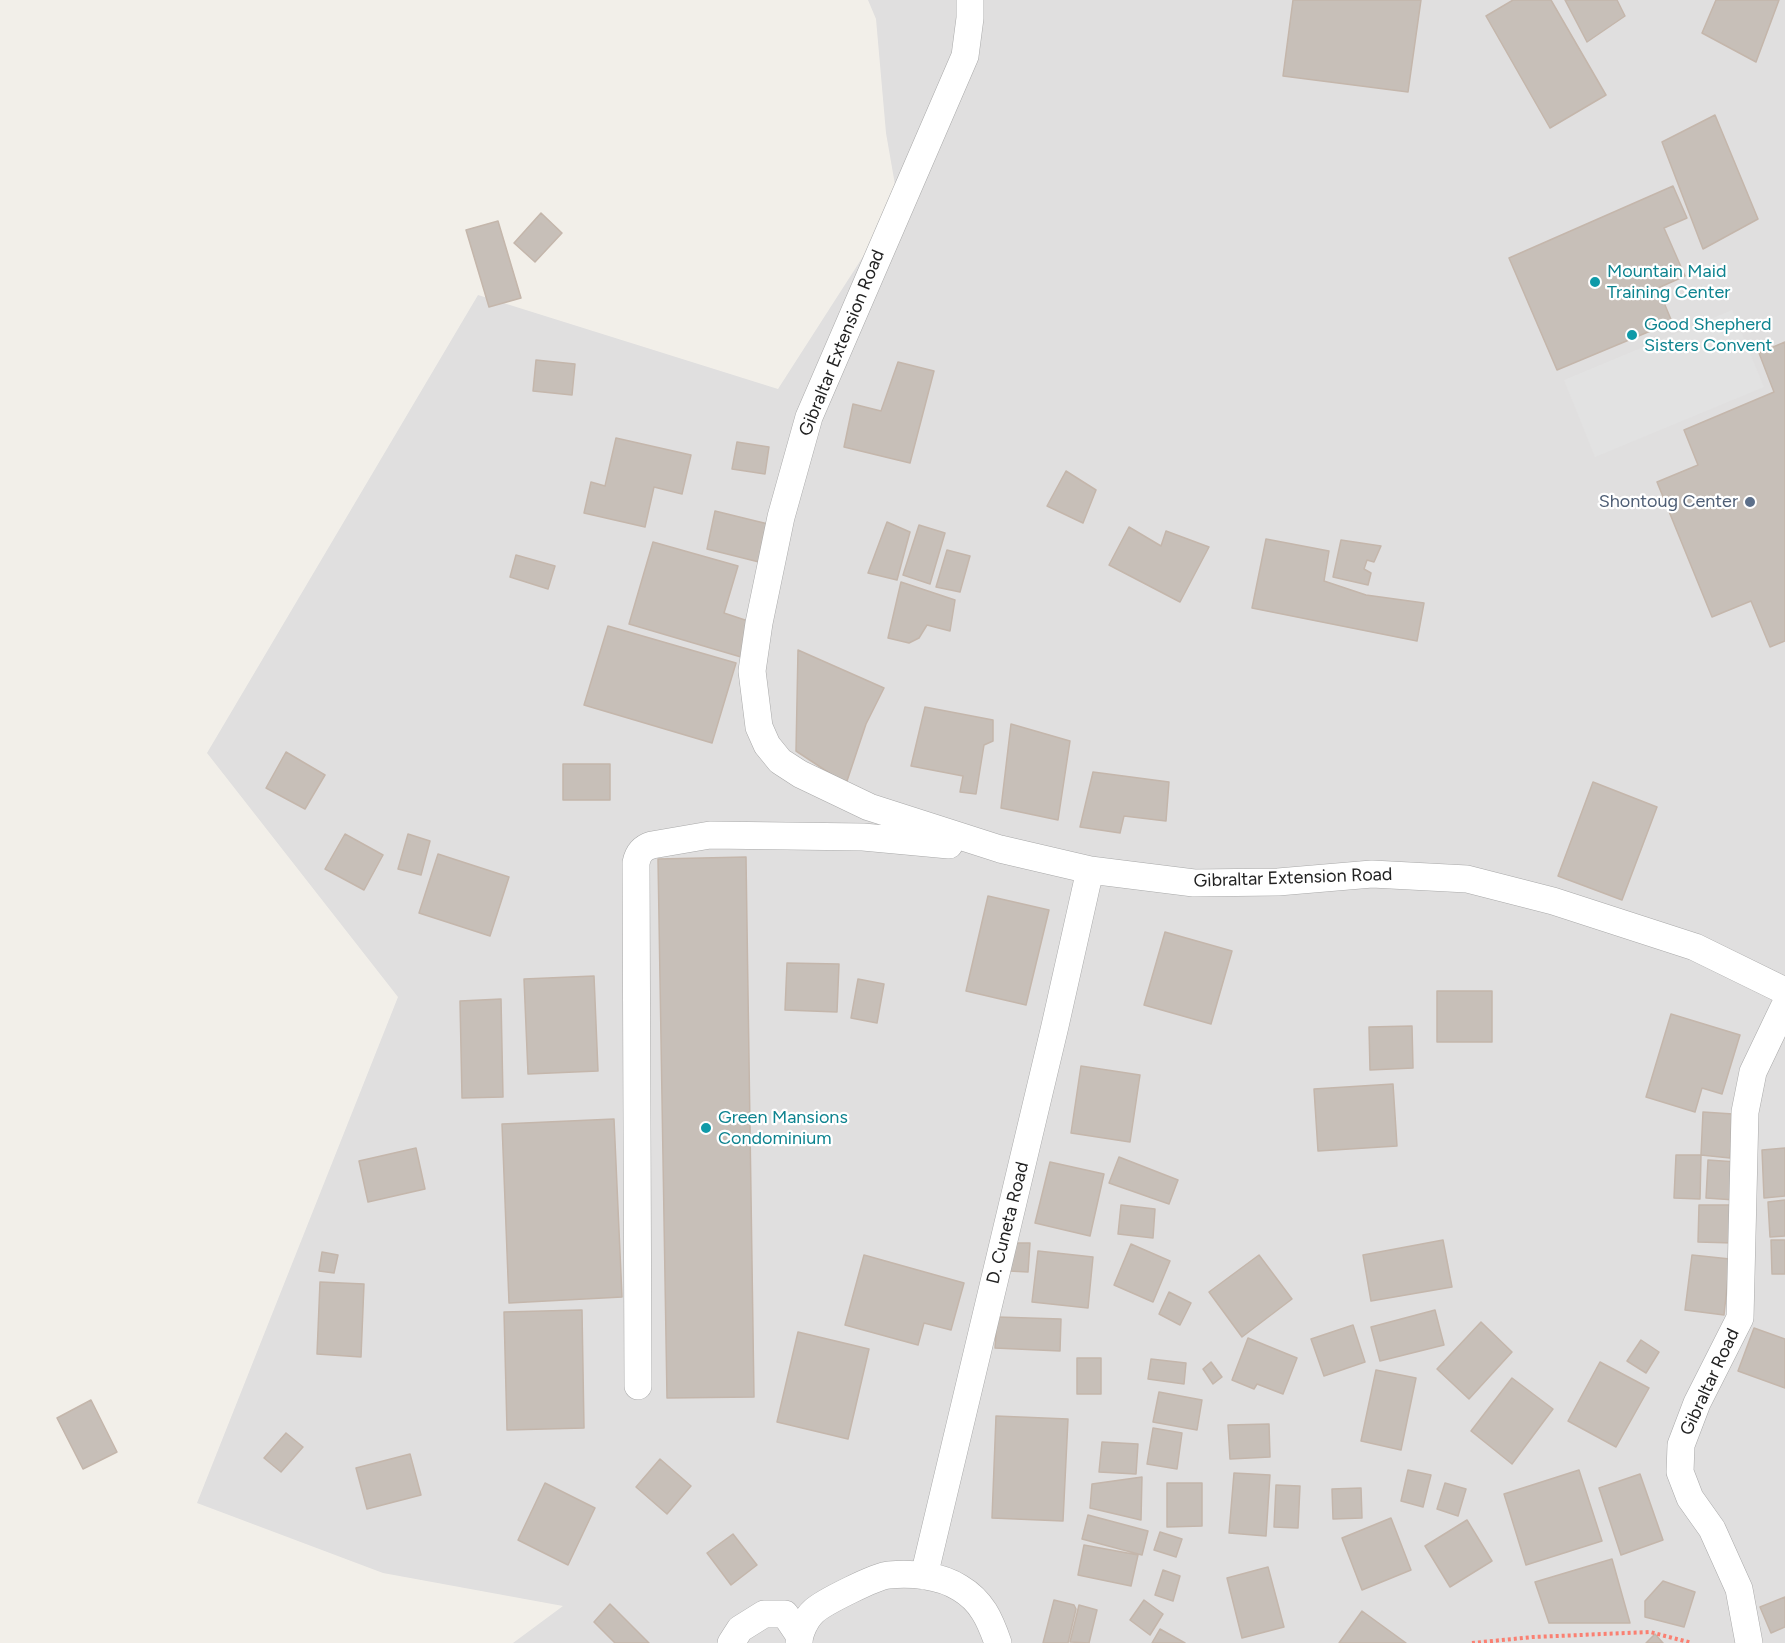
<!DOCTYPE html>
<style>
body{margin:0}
canvas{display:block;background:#f2efe9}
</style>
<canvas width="1785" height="1643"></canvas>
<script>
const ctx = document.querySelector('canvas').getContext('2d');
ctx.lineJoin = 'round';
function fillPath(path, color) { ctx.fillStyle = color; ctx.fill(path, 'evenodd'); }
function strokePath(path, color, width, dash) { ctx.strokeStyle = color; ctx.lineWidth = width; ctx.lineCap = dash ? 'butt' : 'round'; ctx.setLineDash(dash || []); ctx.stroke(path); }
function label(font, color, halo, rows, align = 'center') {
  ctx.font = font + ' Figtree,sans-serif'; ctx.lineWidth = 4.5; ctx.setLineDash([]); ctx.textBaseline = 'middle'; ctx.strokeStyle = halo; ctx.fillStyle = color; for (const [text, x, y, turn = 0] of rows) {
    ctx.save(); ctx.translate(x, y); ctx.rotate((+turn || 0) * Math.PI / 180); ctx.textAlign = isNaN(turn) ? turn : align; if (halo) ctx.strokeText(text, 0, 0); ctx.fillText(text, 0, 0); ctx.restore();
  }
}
const residential = new Path2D(`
 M868,0H1785V1643H513L563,1606L383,1573L197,1503L398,997L207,753L478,295L778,389L898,202L886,133L876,19Z`);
const parking = new Path2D(`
 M1732,310L1764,387L1595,457L1564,380Z`);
const building = new Path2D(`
 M1293,0H1421L1408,92L1283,76Z
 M1513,0H1551L1606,95L1550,128L1486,16Z
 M1565,0H1617L1625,16L1587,42Z
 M1716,0H1779L1756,62L1702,33Z
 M1715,115L1758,219L1703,249L1662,142Z
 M1673,186L1687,218L1664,228L1685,276L1658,288L1672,322L1557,370L1509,258Z
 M541,213L562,233L535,262L514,243Z
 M498,221L521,298L489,307L466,230Z
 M1785,342V641L1770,647L1751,601L1712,617L1657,482L1698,465L1684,430L1774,392L1759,353Z
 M536,360L575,364L572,395L533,391Z
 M898,362L934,371L910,463L844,447L853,404L881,411Z
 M616,438L691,455L682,494L654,487L645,527L584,513L591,482L605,486Z
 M737,442L769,447L765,474L732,469Z
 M1066,471L1096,490L1083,523L1047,506Z
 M715,511L768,524L759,562L707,549Z
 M887,522L910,532L897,580L868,573Z
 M919,525L945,533L930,584L903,575Z
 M1129,527L1161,546L1166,531L1209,547L1180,602L1109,565Z
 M1266,539L1329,551L1324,581L1366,595L1424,603L1417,641L1252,608Z
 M1341,540L1381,546L1374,562L1367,560L1364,569L1371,573L1368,585L1333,577Z
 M653,542L738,566L724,613L751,622L741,657L629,624Z
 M947,550L970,556L960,592L936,587Z
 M516,555L555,566L548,589L510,577Z
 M901,582L955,600L950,631L927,625L919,638L909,643L888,638Z
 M608,626L736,663L712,743L584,705Z
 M798,650L884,688L866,724L846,784L796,751Z
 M925,707L993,720V741L984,745L976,794L960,792L963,776L911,766Z
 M1011,724L1070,741L1058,820L1001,808Z
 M286,752L325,775L305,809L266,788Z
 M563,764H610V800H563Z
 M1093,772L1169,782L1166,821L1124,816L1120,833L1080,827Z
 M1593,782L1657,807L1622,900L1558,876Z
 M345,834L383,855L364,890L325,869Z
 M408,834L430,841L421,875L398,869Z
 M438,854L509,877L490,936L419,913Z
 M746,857L754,1397L667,1398L658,859Z
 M988,896L1049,910L1026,1005L966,991Z
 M1165,932L1232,951L1211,1024L1144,1005Z
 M787,963L839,964L837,1012L785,1010Z
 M594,976L598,1071L528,1074L524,979Z
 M858,979L884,984L877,1023L851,1018Z
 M1437,991H1492V1042H1437Z
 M501,999L503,1097L462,1098L460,1001Z
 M1671,1014L1740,1035L1722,1094L1702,1088L1695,1112L1646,1097Z
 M1412,1026L1413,1068L1370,1070L1369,1027Z
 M1081,1066L1140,1075L1130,1142L1071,1133Z
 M1393,1084L1397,1146L1318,1151L1314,1089Z
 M1703,1112L1733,1114L1730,1158L1701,1155Z
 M614,1119L622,1297L509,1303L502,1124Z
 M416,1148L425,1189L368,1202L359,1161Z
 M1785,1148V1196L1764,1198L1762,1150Z
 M1676,1155H1701L1700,1199L1674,1198Z
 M1119,1157L1178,1180L1169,1204L1109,1183Z
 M1708,1160L1737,1162L1735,1200L1706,1198Z
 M1050,1162L1104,1174L1090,1236L1035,1223Z
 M1785,1200V1236L1770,1237L1768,1202Z
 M1121,1205L1155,1209L1153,1238L1118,1234Z
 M1699,1205H1734L1733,1243L1698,1242Z
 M1443,1240L1452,1287L1371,1301L1363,1255Z
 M1771,1240H1785V1274H1772Z
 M1015,1243H1030L1028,1272L1009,1271Z
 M1131,1244L1170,1261L1153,1302L1114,1285Z
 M1038,1251L1093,1257L1088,1308L1032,1302Z
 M322,1252L338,1255L334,1273L319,1271Z
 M864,1255L964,1283L951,1330L924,1323L918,1345L845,1325Z
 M1259,1255L1292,1299L1242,1337L1209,1292Z
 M1692,1255L1730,1259L1724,1315L1685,1310Z
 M320,1282L364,1284L361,1357L317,1354Z
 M1169,1292L1191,1303L1180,1325L1159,1314Z
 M582,1310L584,1428L507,1430L504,1312Z
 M1435,1310L1444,1345L1380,1361L1371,1327Z
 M997,1317L1061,1319L1060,1351L995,1348Z
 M1481,1322L1512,1352L1469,1399L1437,1369Z
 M1353,1325L1365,1362L1324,1376L1311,1339Z
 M1754,1328L1785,1339V1388L1738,1371Z
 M798,1332L869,1349L848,1439L777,1422Z
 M1248,1338L1297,1358L1283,1394L1257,1384L1254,1389L1232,1380Z
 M1641,1340L1659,1352L1646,1373L1627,1361Z
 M1077,1358H1101V1394H1077Z
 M1151,1359L1186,1363L1184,1384L1148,1379Z
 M1211,1362L1222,1377L1213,1384L1203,1369Z
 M1600,1362L1649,1388L1616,1447L1568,1421Z
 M1376,1370L1416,1378L1401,1450L1361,1441Z
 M1512,1378L1553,1409L1512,1464L1471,1431Z
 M1159,1392L1202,1400L1197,1430L1153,1422Z
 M91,1400L117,1452L83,1469L57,1418Z
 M996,1416L1068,1419L1063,1521L992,1518Z
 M1269,1424L1270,1457L1230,1459L1228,1425Z
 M1153,1428L1182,1433L1177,1469L1147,1464Z
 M286,1433L303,1447L281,1472L264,1458Z
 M1102,1442L1138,1444L1136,1474L1099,1472Z
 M410,1454L421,1495L367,1509L356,1468Z
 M660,1459L691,1486L667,1514L636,1487Z
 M1408,1470L1431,1475L1423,1507L1401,1501Z
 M1579,1470L1602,1541L1526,1565L1504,1494Z
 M1234,1473L1270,1475L1266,1536L1229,1533Z
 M1640,1474L1663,1540L1621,1555L1599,1488Z
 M1142,1477L1141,1520L1090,1508L1092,1484Z
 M545,1483L595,1508L568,1565L518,1540Z
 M1167,1483H1202V1526L1167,1527Z
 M1445,1483L1466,1489L1458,1516L1437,1509Z
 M1276,1485L1300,1486L1298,1528L1274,1527Z
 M1361,1488L1362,1518L1333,1519L1332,1489Z
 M1088,1515L1148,1531L1142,1555L1082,1539Z
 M1391,1518L1411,1570L1362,1590L1342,1538Z
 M1467,1520L1492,1561L1450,1587L1425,1546Z
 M1160,1532L1182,1539L1176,1557L1154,1550Z
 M733,1534L757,1565L731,1585L707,1553Z
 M1084,1545L1138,1555L1131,1586L1078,1575Z
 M1612,1559L1630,1623H1549L1535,1582Z
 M1268,1567L1284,1627L1242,1638L1227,1578Z
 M1163,1570L1180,1576L1173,1601L1155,1595Z
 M1663,1581L1695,1592L1684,1627L1645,1617V1601Z
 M1785,1597V1627L1771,1633L1760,1607Z
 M1054,1600L1074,1605L1076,1609L1068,1643H1043Z
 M1144,1600L1163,1614L1150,1635L1130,1620Z
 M610,1604L649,1643H615L594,1622Z
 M1079,1605L1097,1610L1089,1643L1070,1642Z
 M1362,1611L1406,1643H1339Z
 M1160,1629L1185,1643H1152Z
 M1655,1634L1663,1643H1646Z`);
const path = new Path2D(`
 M1472,1643L1533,1637L1650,1632L1692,1643`);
const street = new Path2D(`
 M970,0V18L965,56L809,417L781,517L759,623L752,671L759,727L767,745L780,761L800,774L869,807L1000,849L1090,870L1194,883L1278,882L1372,874L1467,879L1553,901L1695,947L1785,991
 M638,1386L636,863C638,853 642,848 652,845L710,835L863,837L949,845
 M924,1576L1055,1026L1090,870
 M731,1643L740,1629L764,1614H785L799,1635
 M799,1643C799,1633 806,1618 814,1611C824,1602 876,1576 889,1575C911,1573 940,1575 960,1588C982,1601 990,1620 998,1643
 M1749,1643L1739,1589L1712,1529L1690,1498L1680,1472L1681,1445L1697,1403L1740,1318L1745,1112L1753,1072L1785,1005`);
const markers = [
 [1595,282,6,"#0f9aa8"],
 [1632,335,6,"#0f9aa8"],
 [1750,502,6,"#5c6f8a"],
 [706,1128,6,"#0f9aa8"]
];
const cultureNames = [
 ["Mountain Maid",1607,272],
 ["Training Center",1607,293],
 ["Good Shepherd",1644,325],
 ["Sisters Convent",1644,346],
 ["Green Mansions",718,1118],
 ["Condominium",718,1139]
];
const streetNames = [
 ["Gibraltar Extension Road",842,343,-68],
 ["Gibraltar Extension Road",1293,878,-2],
 ["D. Cuneta Road",1008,1223,-76],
 ["Gibraltar Road",1710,1382,-65]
];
const serviceNames = [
 ["Shontoug Center",1738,502]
];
fillPath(residential, '#e0dfdf');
fillPath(parking, '#e2e2e2');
fillPath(building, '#c7bfb8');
strokePath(building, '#c4b6ab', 1.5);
strokePath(street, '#a9a9a9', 28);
strokePath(path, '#fa8072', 4, [3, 3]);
strokePath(street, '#fff', 27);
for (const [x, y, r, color] of markers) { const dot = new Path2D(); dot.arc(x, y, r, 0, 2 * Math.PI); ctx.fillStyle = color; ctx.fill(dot); strokePath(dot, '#fff', 2); }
label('18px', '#0d838f', '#fff', cultureNames, 'left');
label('18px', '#222', '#fff', streetNames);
label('18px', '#4e5e75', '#fff', serviceNames, 'right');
</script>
